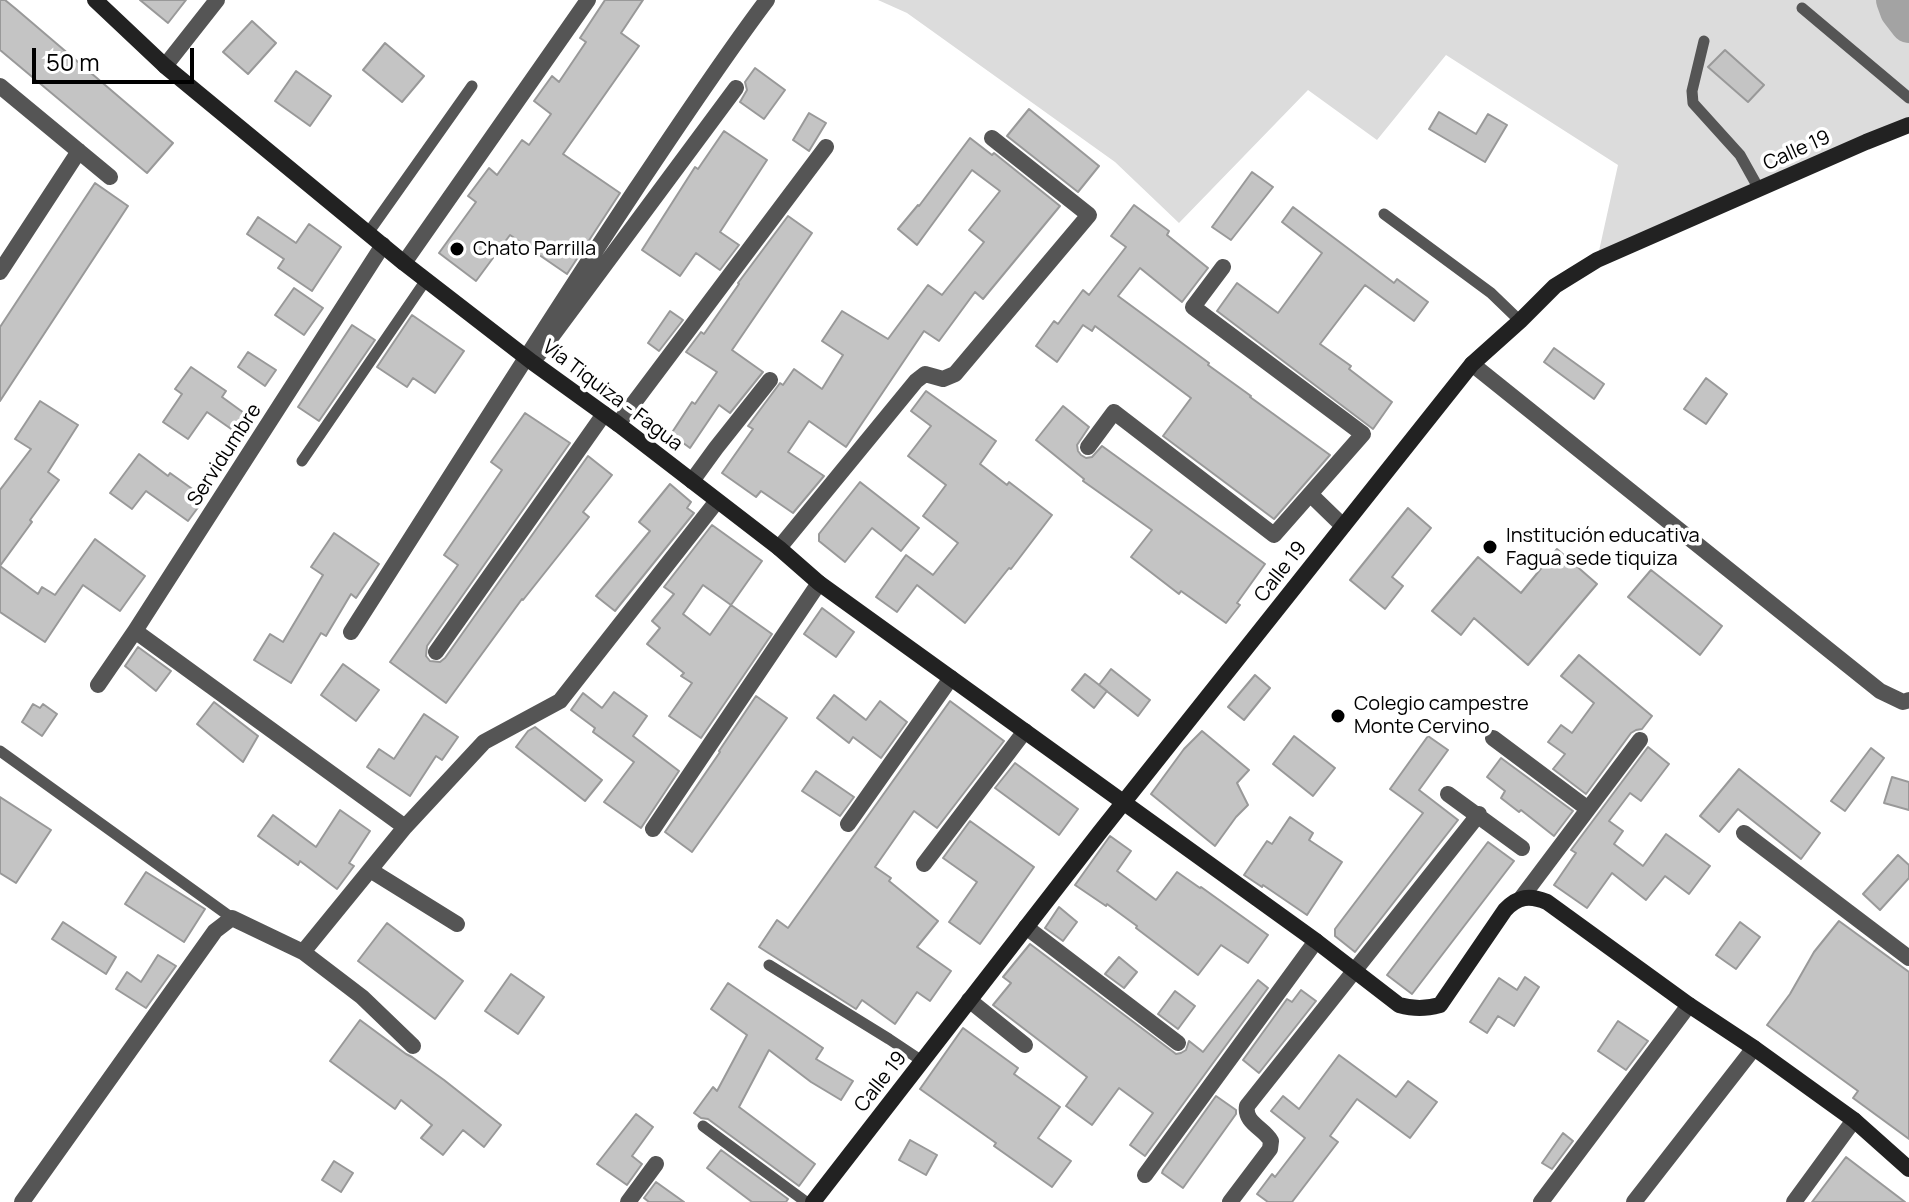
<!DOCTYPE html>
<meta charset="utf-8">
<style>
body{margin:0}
#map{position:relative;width:1909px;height:1202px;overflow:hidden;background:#fff;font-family:Manrope,sans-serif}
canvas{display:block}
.scale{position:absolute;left:32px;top:48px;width:162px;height:36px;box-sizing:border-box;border:4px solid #000;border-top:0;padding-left:10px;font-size:24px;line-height:28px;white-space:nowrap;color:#000;-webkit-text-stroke:6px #fff;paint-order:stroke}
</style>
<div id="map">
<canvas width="1909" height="1202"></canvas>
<div class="scale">50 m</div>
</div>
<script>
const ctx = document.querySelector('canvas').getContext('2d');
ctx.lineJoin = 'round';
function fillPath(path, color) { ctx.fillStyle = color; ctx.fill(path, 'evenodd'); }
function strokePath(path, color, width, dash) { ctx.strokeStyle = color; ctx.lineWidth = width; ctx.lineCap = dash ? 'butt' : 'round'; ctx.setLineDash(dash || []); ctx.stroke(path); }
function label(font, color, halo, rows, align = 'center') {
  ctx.font = font + ' Manrope,sans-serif'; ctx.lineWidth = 7; ctx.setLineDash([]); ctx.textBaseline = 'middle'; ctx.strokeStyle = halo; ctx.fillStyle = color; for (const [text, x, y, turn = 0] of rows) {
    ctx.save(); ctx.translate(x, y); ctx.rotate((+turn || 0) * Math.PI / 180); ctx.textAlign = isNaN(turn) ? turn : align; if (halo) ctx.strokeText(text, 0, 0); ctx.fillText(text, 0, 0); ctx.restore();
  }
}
const green = new Path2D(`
 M878,0H1909V125L1597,260L1618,165L1446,55L1377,140L1308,90L1179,223L1115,162L907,13Z`);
const river = new Path2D(`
 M1895,0L1899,11L1909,24`);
const building = new Path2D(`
 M0,0H5L16,9L173,143L147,173L0,50Z
 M140,0H186L168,23Z
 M605,0H643L621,33L639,46L563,154L620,193L567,274L510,235L476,281L439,253L476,202L468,196L489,168L497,175L522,140L529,145L551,114L534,101L552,76L559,82L586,42L580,38Z
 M252,21L276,43L248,74L223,52Z
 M385,43L424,76L402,102L363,70Z
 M1725,50L1764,85L1748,102L1708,67Z
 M755,68L785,90L764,119L740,102L747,90L745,82Z
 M296,71L331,96L310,126L275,101Z
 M1029,109L1099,166L1078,192L1007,136Z
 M1439,112L1476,134L1488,114L1507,125L1485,162L1429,129Z
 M809,113L826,123L809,151L793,140Z
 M724,131L767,160L720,232L739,245L720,270L696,253L680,276L642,250L695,167L698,169Z
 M970,138L992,155L994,153L1060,206L983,299L975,292L939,341L924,331L846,447L809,421L788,452L824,476L793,513L761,491L756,497L722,473L753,429L748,426L780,383L783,385L794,369L822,389L843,355L822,341L842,311L888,339L928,285L942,295L984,242L969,230L1000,191L972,170L917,245L898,229L918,205L919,206Z
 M1252,172L1273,187L1231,240L1212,227Z
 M95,183L128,206L0,401V327Z
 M1134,205L1169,231L1167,235L1208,268L1182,302L1140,268L1118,296L1209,363L1208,365L1251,396L1250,397L1330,455L1274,519L1163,436L1191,398L1095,326L1092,331L1083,325L1057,362L1036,346L1054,321L1058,324L1083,290L1089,295L1126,247L1111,236Z
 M1293,207L1394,283L1397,279L1428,302L1414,321L1365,285L1320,344L1351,366L1349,369L1392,402L1373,429L1217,311L1237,283L1278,313L1322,253L1282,222Z
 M788,216L812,233L732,350L763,372L730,413L719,405L690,448L671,434L692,402L695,404L717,372L686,352L701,332L704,334L739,284L738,283Z
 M258,217L296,243L309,224L341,247L312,291L278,268L284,259L247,234Z
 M294,288L323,308L304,335L275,315Z
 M670,311L683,320L659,351L648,343Z
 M412,315L464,351L435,393L413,378L407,387L377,367Z
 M352,325L375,340L319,421L298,407Z
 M1554,348L1604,384L1594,399L1544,362Z
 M248,352L276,370L265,386L238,367Z
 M191,367L226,391L222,397L255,421L244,438L207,412L188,439L163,422L182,394L175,389Z
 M1706,378L1727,394L1706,424L1684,409Z
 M926,391L996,441L980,464L1007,485L1009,482L1052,515L1011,569L1009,568L965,623L917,585L897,612L876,597L906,555L933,575L958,543L923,516L946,485L908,456L931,426L911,411Z
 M40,401L78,425L48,472L59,480L30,520L32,522L0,566L38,594L42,587L55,595L95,539L145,576L120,611L83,585L45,642L0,612V490L31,449L15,439Z
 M1063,406L1089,427L1077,445L1078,451L1081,455L1086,458L1092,457L1102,446L1265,564L1237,603L1240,605L1226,623L1181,591L1179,594L1131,557L1152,530L1083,481L1084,479L1036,440Z
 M525,413L570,443L427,646L426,656L430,661L440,662L445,658L588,456L612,475L583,512L589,517L523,600L522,599L446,703L390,662L458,565L444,555L502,470L491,462Z
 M139,454L168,476L170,473L205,498L188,521L146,491L132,509L110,493Z
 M860,482L919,528L901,551L872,528L845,562L819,541V534Z
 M670,484L691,502L687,508L694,513L615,611L596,596L650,531L639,522Z
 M1408,508L1431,528L1392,577L1403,586L1385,609L1350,580Z
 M712,525L762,561L731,605L772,634L701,738L669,716L692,683L681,676L684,673L647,644L660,628L652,621L674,594L664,587ZM703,585L731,605L710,635L683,614Z
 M334,533L379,564L356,598L351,594L326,636L321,633L291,683L254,660L270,634L283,642L323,575L311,567Z
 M1557,549L1597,584L1528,665L1474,618L1461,635L1432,611L1478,557L1521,593Z
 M1651,570L1722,626L1700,655L1628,597Z
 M822,608L854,632L836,657L804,634Z
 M138,647L171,671L156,691L125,666Z
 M1579,655L1652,716L1642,729L1636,730L1631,733L1586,794L1553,769L1565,754L1548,742L1561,725L1572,733L1594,703L1561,676Z
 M343,664L379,690L356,721L321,695Z
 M1111,669L1150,700L1138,716L1099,685Z
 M1085,674L1107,691L1094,708L1072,690Z
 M1255,675L1270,688L1244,720L1228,707Z
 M614,692L647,716L633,736L679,771L641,828L604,802L634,762L593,732L595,728L571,710L583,693L602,708Z
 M834,695L866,720L880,701L907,722L881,758L853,737L849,743L817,718Z
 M756,696L787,718L692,852L665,832L720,752L719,751Z
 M950,701L1004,741L937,828L914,811L875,867L891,878L889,881L938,921L917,947L951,971L930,1001L917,992L895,1024L862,1000L856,1009L759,947L777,920L788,928Z
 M214,702L258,736L243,762L197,724Z
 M33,704L40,708L43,704L57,714L42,736L22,722Z
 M424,714L458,737L442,760L436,756L410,796L367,767L379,749L394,759Z
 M535,727L602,780L585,801L516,747L528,731Z
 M1202,731L1249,770L1237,783L1248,805L1236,817L1215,846L1151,794L1184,749Z
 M1294,736L1335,768L1313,796L1273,764Z
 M1428,736L1448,750L1419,790L1458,820L1355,952L1335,936V929L1423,813L1390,789Z
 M1648,747L1669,764L1641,801L1630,793L1609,821L1623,831L1614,844L1643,866L1666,834L1710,866L1689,894L1665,876L1646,900L1612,873L1587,908L1554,885L1576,853L1571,850Z
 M1871,748L1884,758L1845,811L1831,801Z
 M1501,758L1573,811L1554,836L1521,810L1519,812L1501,798L1505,791L1487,777Z
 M1015,763L1078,809L1059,835L995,788Z
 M1739,769L1820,833L1801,859L1738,809L1719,832L1700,816Z
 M816,771L854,797L840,816L802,791Z
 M1892,777L1909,782V810L1884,803Z
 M0,797L51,830L16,883L0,873Z
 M340,810L370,831L349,863L354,866L337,889L300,861L298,865L258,836L273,815L316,847Z
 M1290,817L1313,833L1309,840L1342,862L1307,915L1263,885L1262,887L1244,875L1267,841L1272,844Z
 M970,821L1034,867L980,944L949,922L977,882L943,858Z
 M1110,836L1131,851L1117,871L1156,900L1177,872L1200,888L1201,887L1268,935L1248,963L1221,945L1198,975L1136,928L1137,926L1107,904L1106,906L1075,885Z
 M1488,842L1514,861L1412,994L1387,975Z
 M1898,855L1909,865V878L1880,910L1863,894Z
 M146,872L205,909L184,942L125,904Z
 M1059,907L1077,922L1063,941L1045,928Z
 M1839,921L1909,972V1139L1853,1098L1858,1091L1767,1025L1790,994L1814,952Z
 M63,922L116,957L106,974L52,939Z
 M1740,922L1760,937L1736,969L1716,955Z
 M387,923L463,981L435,1019L358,961Z
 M1030,944L1176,1054L1181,1053L1186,1050L1189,1041L1203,1052L1258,980L1268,988L1145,1156L1130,1145L1153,1113L1119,1088L1092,1125L1066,1106L1087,1077L993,1005L1011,983L1003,977Z
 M158,955L176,966L146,1008L116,989L127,972L141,982Z
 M1119,957L1137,972L1124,988L1105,974Z
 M511,974L544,997L518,1034L485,1011Z
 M1525,977L1539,987L1514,1026L1498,1016L1487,1033L1470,1022L1499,978L1517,990Z
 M728,983L823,1048L816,1059L853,1081L841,1100L811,1082L769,1050L739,1107L815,1164L799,1186L708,1119L701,1118L694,1113L713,1087L717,1091L747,1035L711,1009Z
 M1301,990L1316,1001L1259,1073L1243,1060L1287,999L1292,1002Z
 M1175,991L1195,1006L1178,1029L1158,1014Z
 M360,1020L406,1054L412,1057L444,1080L501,1125L484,1147L463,1130L443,1155L421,1138L432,1125L401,1100L395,1109L330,1061Z
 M1618,1021L1648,1041L1626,1070L1598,1051Z
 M963,1028L1018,1068L1014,1074L1060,1107L1038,1138L1071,1161L1052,1187L994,1146L996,1143L920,1089Z
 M1339,1055L1396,1097L1408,1081L1437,1102L1410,1138L1357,1099L1330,1136L1338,1142L1292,1202H1268L1257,1194L1272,1174L1275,1177L1305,1138L1271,1111L1283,1096L1299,1109Z
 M1216,1096L1236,1110V1114L1183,1188L1162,1173L1163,1170Z
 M636,1114L653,1127L632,1156L642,1164L627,1185L597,1164Z
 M1563,1133L1573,1141L1552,1169L1542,1163Z
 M910,1140L937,1155L926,1175L899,1160Z
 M721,1150L788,1199L786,1202H752L707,1168Z
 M1846,1157L1905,1202H1812Z
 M334,1161L353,1173L341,1192L322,1180Z
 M656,1182L684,1202H649L644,1198Z`);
const lane = new Path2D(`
 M1802,8L1909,98
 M1704,41L1692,91L1693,103L1740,155L1759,189
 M1384,214L1491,293L1520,321
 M368,233L472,86
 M302,461L426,280
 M0,751L232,918
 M769,965L889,1039L922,1061
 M703,1126L806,1202`);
const street = new Path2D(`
 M165,66L217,0
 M0,86L110,177
 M404,263L588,0
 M0,272L79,151
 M538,355L736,88
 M1472,364L1880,691L1903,702L1909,700
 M618,424L826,147
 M1088,447L1114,412L1274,535L1363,434L1193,307L1223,267
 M692,481L716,448L770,380
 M1310,494L1343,526
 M779,548L916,381L925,374L943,379L955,374L1089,215L992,138
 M135,631L405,827
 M351,632C446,484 539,335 636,189C679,125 721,61 767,0
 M436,652L604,414
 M98,685L135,631L383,245
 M1493,738L1588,809
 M1448,794L1522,848
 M848,824L951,678
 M653,829L819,583
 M1744,833L1909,958
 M924,864L1025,731
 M370,870L457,924
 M1522,897L1640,740
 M1026,927L1178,1043
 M303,952L405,827L484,742L560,701L717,501
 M969,1000L1025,1045
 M1145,1175L1316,941
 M22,1202L215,931L232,918L303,952L362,997L413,1046
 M628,1202L656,1164
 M1230,1202L1270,1149L1271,1141C1264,1128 1244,1123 1247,1106L1479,814
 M1541,1202L1689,1005
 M1634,1202L1754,1048
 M1794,1202L1854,1120`);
const secondary = new Path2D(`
 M95,0L165,66L404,263L532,362L618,424L779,548L819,583L1316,941L1399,1005C1414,1009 1425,1009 1440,1005L1505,910C1518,896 1530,895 1547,902L1689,1005L1754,1048L1854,1120L1909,1169
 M813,1202L1100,832L1472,364L1520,321L1555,286L1597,260L1866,142L1909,125`);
const markers = [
 [457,249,8,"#000"],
 [1490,547,8,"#000"],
 [1338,716,8,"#000"]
];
const streetNames = [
 ["Calle 19",1797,151,-24],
 ["Vía Tiquiza - Fagua",612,396,37],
 ["Servidumbre",225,455,-57],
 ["Calle 19",1281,572,-52],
 ["Calle 19",881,1082,-52]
];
const poiNames = [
 ["Chato Parrilla",473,249],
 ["Institución educativa",1506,536],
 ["Fagua sede tiquiza",1506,559],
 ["Colegio campestre",1354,704],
 ["Monte Cervino",1354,727]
];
fillPath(green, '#dcdcdc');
strokePath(river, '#a3a3a3', 38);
fillPath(building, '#c4c4c4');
strokePath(building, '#999', 2);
strokePath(lane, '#555', 11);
strokePath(street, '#555', 16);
strokePath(secondary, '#222', 16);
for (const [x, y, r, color] of markers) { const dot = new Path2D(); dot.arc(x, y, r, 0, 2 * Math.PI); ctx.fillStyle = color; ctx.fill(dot); strokePath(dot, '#fff', 3); }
label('20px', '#000', '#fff', streetNames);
label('20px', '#000', '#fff', poiNames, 'left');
</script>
